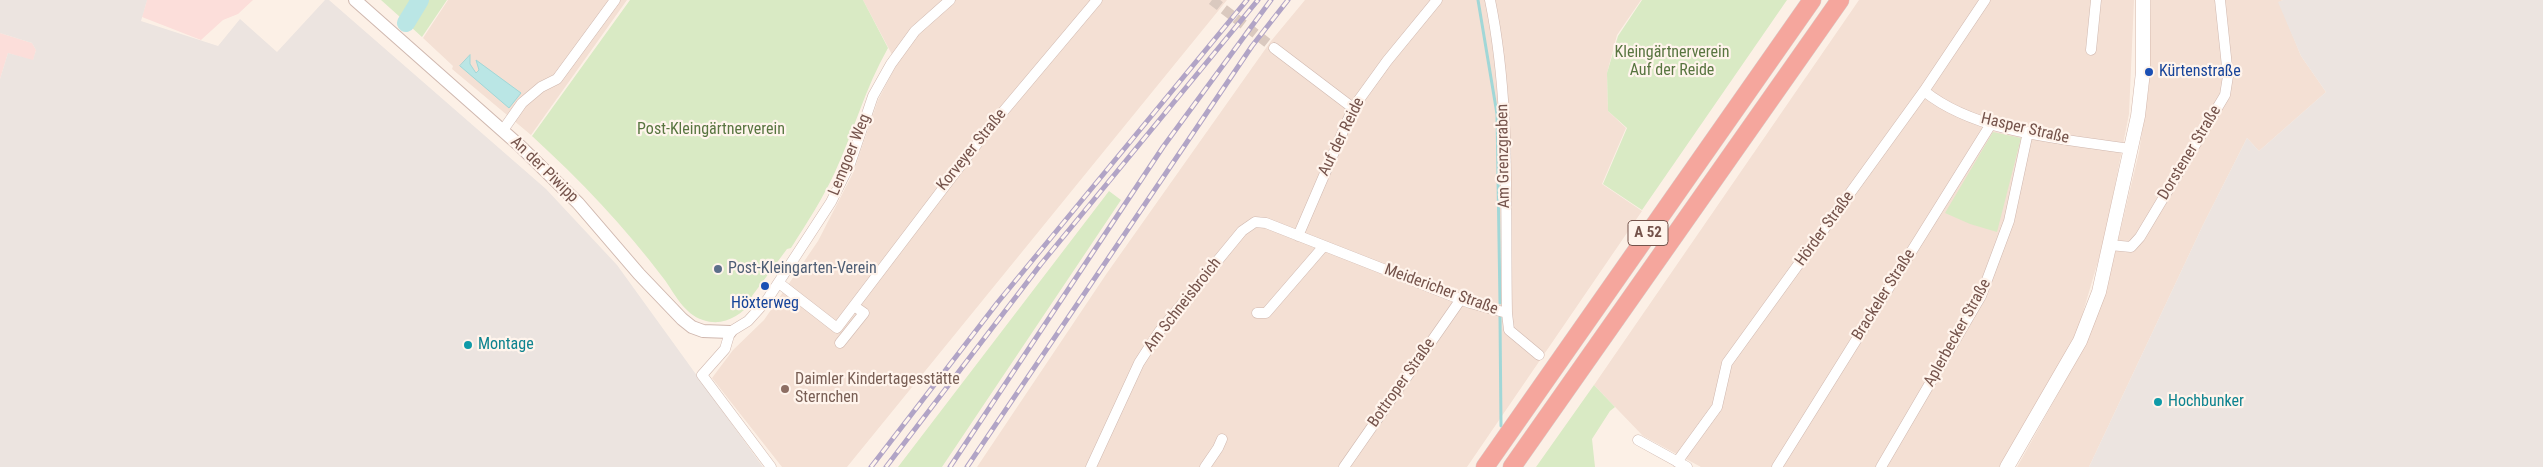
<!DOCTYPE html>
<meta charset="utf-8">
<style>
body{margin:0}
canvas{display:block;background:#fcf0e6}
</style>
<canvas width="2543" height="467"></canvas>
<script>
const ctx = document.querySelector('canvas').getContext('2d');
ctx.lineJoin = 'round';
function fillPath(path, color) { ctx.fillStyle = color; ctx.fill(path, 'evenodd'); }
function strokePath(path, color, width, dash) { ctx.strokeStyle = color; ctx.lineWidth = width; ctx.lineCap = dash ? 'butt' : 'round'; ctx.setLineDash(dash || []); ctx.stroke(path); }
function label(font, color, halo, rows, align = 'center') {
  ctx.font = font + ' "Roboto Condensed",sans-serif'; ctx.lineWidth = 4.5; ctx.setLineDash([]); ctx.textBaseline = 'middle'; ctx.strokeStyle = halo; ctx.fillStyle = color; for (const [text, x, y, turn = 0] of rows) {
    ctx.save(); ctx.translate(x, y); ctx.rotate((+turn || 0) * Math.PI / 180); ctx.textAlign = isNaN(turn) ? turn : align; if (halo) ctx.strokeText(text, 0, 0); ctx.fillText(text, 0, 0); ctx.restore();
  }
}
const residential = new Path2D(`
 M448,0H627L531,135L452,69L453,66L423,38Z
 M863,0H1227L847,467H782L712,378L733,350L764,320L818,241L853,173L878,100L897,64Z
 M1305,0H1641L1617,35L1607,73L1608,111L1626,128L1602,184L1642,211L1467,467H977L1107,273L1271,41Z
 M1859,0H2134L2129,114L2104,241L2076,336L1999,467H1701L1643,436L1594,385Z
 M2151,0H2283L2279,2L2301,56L2326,92L2259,151L2247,138L2203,225L2089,467H2017L2086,344L2110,274L2139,152L2149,86Z`);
const commercial = new Path2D(`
 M147,0H253L238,14L223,20L201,40L142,17Z
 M0,33L32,43L36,50L33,61L8,53L0,79Z`);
const industrial = new Path2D(`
 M0,0H147L141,21L218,46L240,19L277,52L325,0H329L546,189L617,265L763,467H0V79L8,53L33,60L36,50L32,43L0,33Z
 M2283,0H2543V467H2089L2203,225L2247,138L2259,151L2326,92L2301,56L2278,2Z`);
const green = new Path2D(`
 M381,0H411L400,17Z
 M412,0H447L422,37L401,18Z
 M630,0H863L888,48C865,88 854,131 835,172C823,198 807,223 791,248L787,249L752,296L753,301C740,316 723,327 703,320C684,314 675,294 664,279C625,227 580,180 532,136Z
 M1642,0H1787L1642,210L1603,184L1627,128L1608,111L1607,73L1618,36Z
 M1993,132L2021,138L1997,232L1970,224L1945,213Z
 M1109,191L1121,200L942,467H898Z
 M1594,385L1615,407L1610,411L1592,439L1595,467H1536Z`);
const water = new Path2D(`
 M470,55V64L476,73L479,70L476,60L521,93L509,108L460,66Z`);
const stream = new Path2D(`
 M1478,0L1497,114L1500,303
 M1500,317L1501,426`);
const river = new Path2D(`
 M406,23L420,0`);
const minorTunnel = new Path2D(`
 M1212,0L1274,48`);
const minor = new Path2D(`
 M1490,0C1511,102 1505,209 1507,313
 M1274,48L1353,108
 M2091,50L2096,0
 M1924,91C1977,134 2066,139 2131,149
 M503,130L522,103L541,87L557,79L615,0
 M1298,236L1353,108L1387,61L1437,0
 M2110,245L2131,247L2140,237L2225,95L2228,76L2220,0
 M779,283L837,328L986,132L1097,0
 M1257,313H1266L1323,247
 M840,343L864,313L854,306
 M1638,440L1687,467
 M1677,462L1717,407L1727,363L1924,91L1985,0
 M771,467L702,375L725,349L730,332L748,321L767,300L831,202L850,164L873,96L891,64L915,31L950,0
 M1091,467L1139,363L1159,332L1242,231L1255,222L1266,223L1470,303L1507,313L1509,330L1539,355
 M1205,467L1218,448L1222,439
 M1344,467L1461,299
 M1777,467L1991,124
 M1881,467L1981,296L2009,221L2028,132`);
const tertiary = new Path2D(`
 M355,0L520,146L578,203L639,274L682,319L692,327L703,331L730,332`);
const secondary = new Path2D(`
 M2007,467L2080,341L2099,292L2138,116L2143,72V0`);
const motorway = new Path2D(`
 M1485,467L1812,0
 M1512,467L1840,0`);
const rail = new Path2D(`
 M871,467L998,302L1247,0
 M886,467L1041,264L1258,0
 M950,467L1163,147L1271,0
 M967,467L1252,46L1288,0`);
const markers = [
 [2149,72,5,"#1a4fb4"],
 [718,269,5,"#5c6f8a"],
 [765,286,5,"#1a4fb4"],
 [468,345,5,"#0f9aa8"],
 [785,389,5,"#8d6e63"],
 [2158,402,5,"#0f9aa8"]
];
const shields = [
 [1648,233,40]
];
const shieldNames = [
 ["A 52",1648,233]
];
const parkNames = [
 ["Kleingärtnerverein",1672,53],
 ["Auf der Reide",1672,71],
 ["Post-Kleingärtnerverein",711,130]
];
const transitNames = [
 ["Kürtenstraße",2159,72],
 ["Höxterweg",765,304,"center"]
];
const streetNames = [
 ["Hasper Straße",2025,129,13],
 ["Auf der Reide",1342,137,-64],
 ["Korveyer Straße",972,150,-51],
 ["Dorstener Straße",2190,153,-59],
 ["Lemgoer Weg",850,155,-68],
 ["Am Grenzgraben",1504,156,-91],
 ["An der Piwipp",544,170,44],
 ["Hörder Straße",1825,229,-54],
 ["Meidericher Straße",1441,290,20],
 ["Brackeler Straße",1884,295,-58],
 ["Am Schneisbroich",1183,305,-52],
 ["Aplerbecker Straße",1958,333,-61],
 ["Bottroper Straße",1402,383,-55]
];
const serviceNames = [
 ["Post-Kleingarten-Verein",728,269]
];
const cultureNames = [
 ["Montage",478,345],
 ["Hochbunker",2168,402]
];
const educationNames = [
 ["Daimler Kindertagesstätte",795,380],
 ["Sternchen",795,398]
];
fillPath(residential, '#f4e0d4');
fillPath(commercial, '#fcdeda');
fillPath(industrial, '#ece4e0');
fillPath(green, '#d9eac4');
fillPath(water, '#bae6e5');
strokePath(water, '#a1d7d7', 1);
strokePath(stream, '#a1d7d7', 3);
strokePath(river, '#bae6e5', 18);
strokePath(minorTunnel, '#dac9bf', 10, [10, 5]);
strokePath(minor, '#d0b8af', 11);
strokePath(tertiary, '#d0b8af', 14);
strokePath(secondary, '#d3b7ac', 15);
strokePath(motorway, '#d8cfcd', 19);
strokePath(minor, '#fff', 10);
strokePath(tertiary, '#fff', 12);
strokePath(secondary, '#fff', 14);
strokePath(motorway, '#f5a69d', 18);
strokePath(rail, '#b1a4c6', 5);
strokePath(rail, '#fff4ec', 3, [9]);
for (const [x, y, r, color] of markers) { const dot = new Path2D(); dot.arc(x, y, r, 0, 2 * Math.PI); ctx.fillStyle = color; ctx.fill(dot); strokePath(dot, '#fff4ec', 2); }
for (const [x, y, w] of shields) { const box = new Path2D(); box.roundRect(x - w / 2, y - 12.5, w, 25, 4); ctx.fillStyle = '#fff4ec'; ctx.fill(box); strokePath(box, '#75534b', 1); }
label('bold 15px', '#75534b', null, shieldNames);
label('16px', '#587540', '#fff4ec', parkNames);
label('16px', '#164399', '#fff4ec', transitNames, 'left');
label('16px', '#75534b', '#fff4ec', streetNames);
label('16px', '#4e5e75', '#fff4ec', serviceNames, 'left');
label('16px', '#0d838f', '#fff4ec', cultureNames, 'left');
label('16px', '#785e54', '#fff4ec', educationNames, 'left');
</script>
